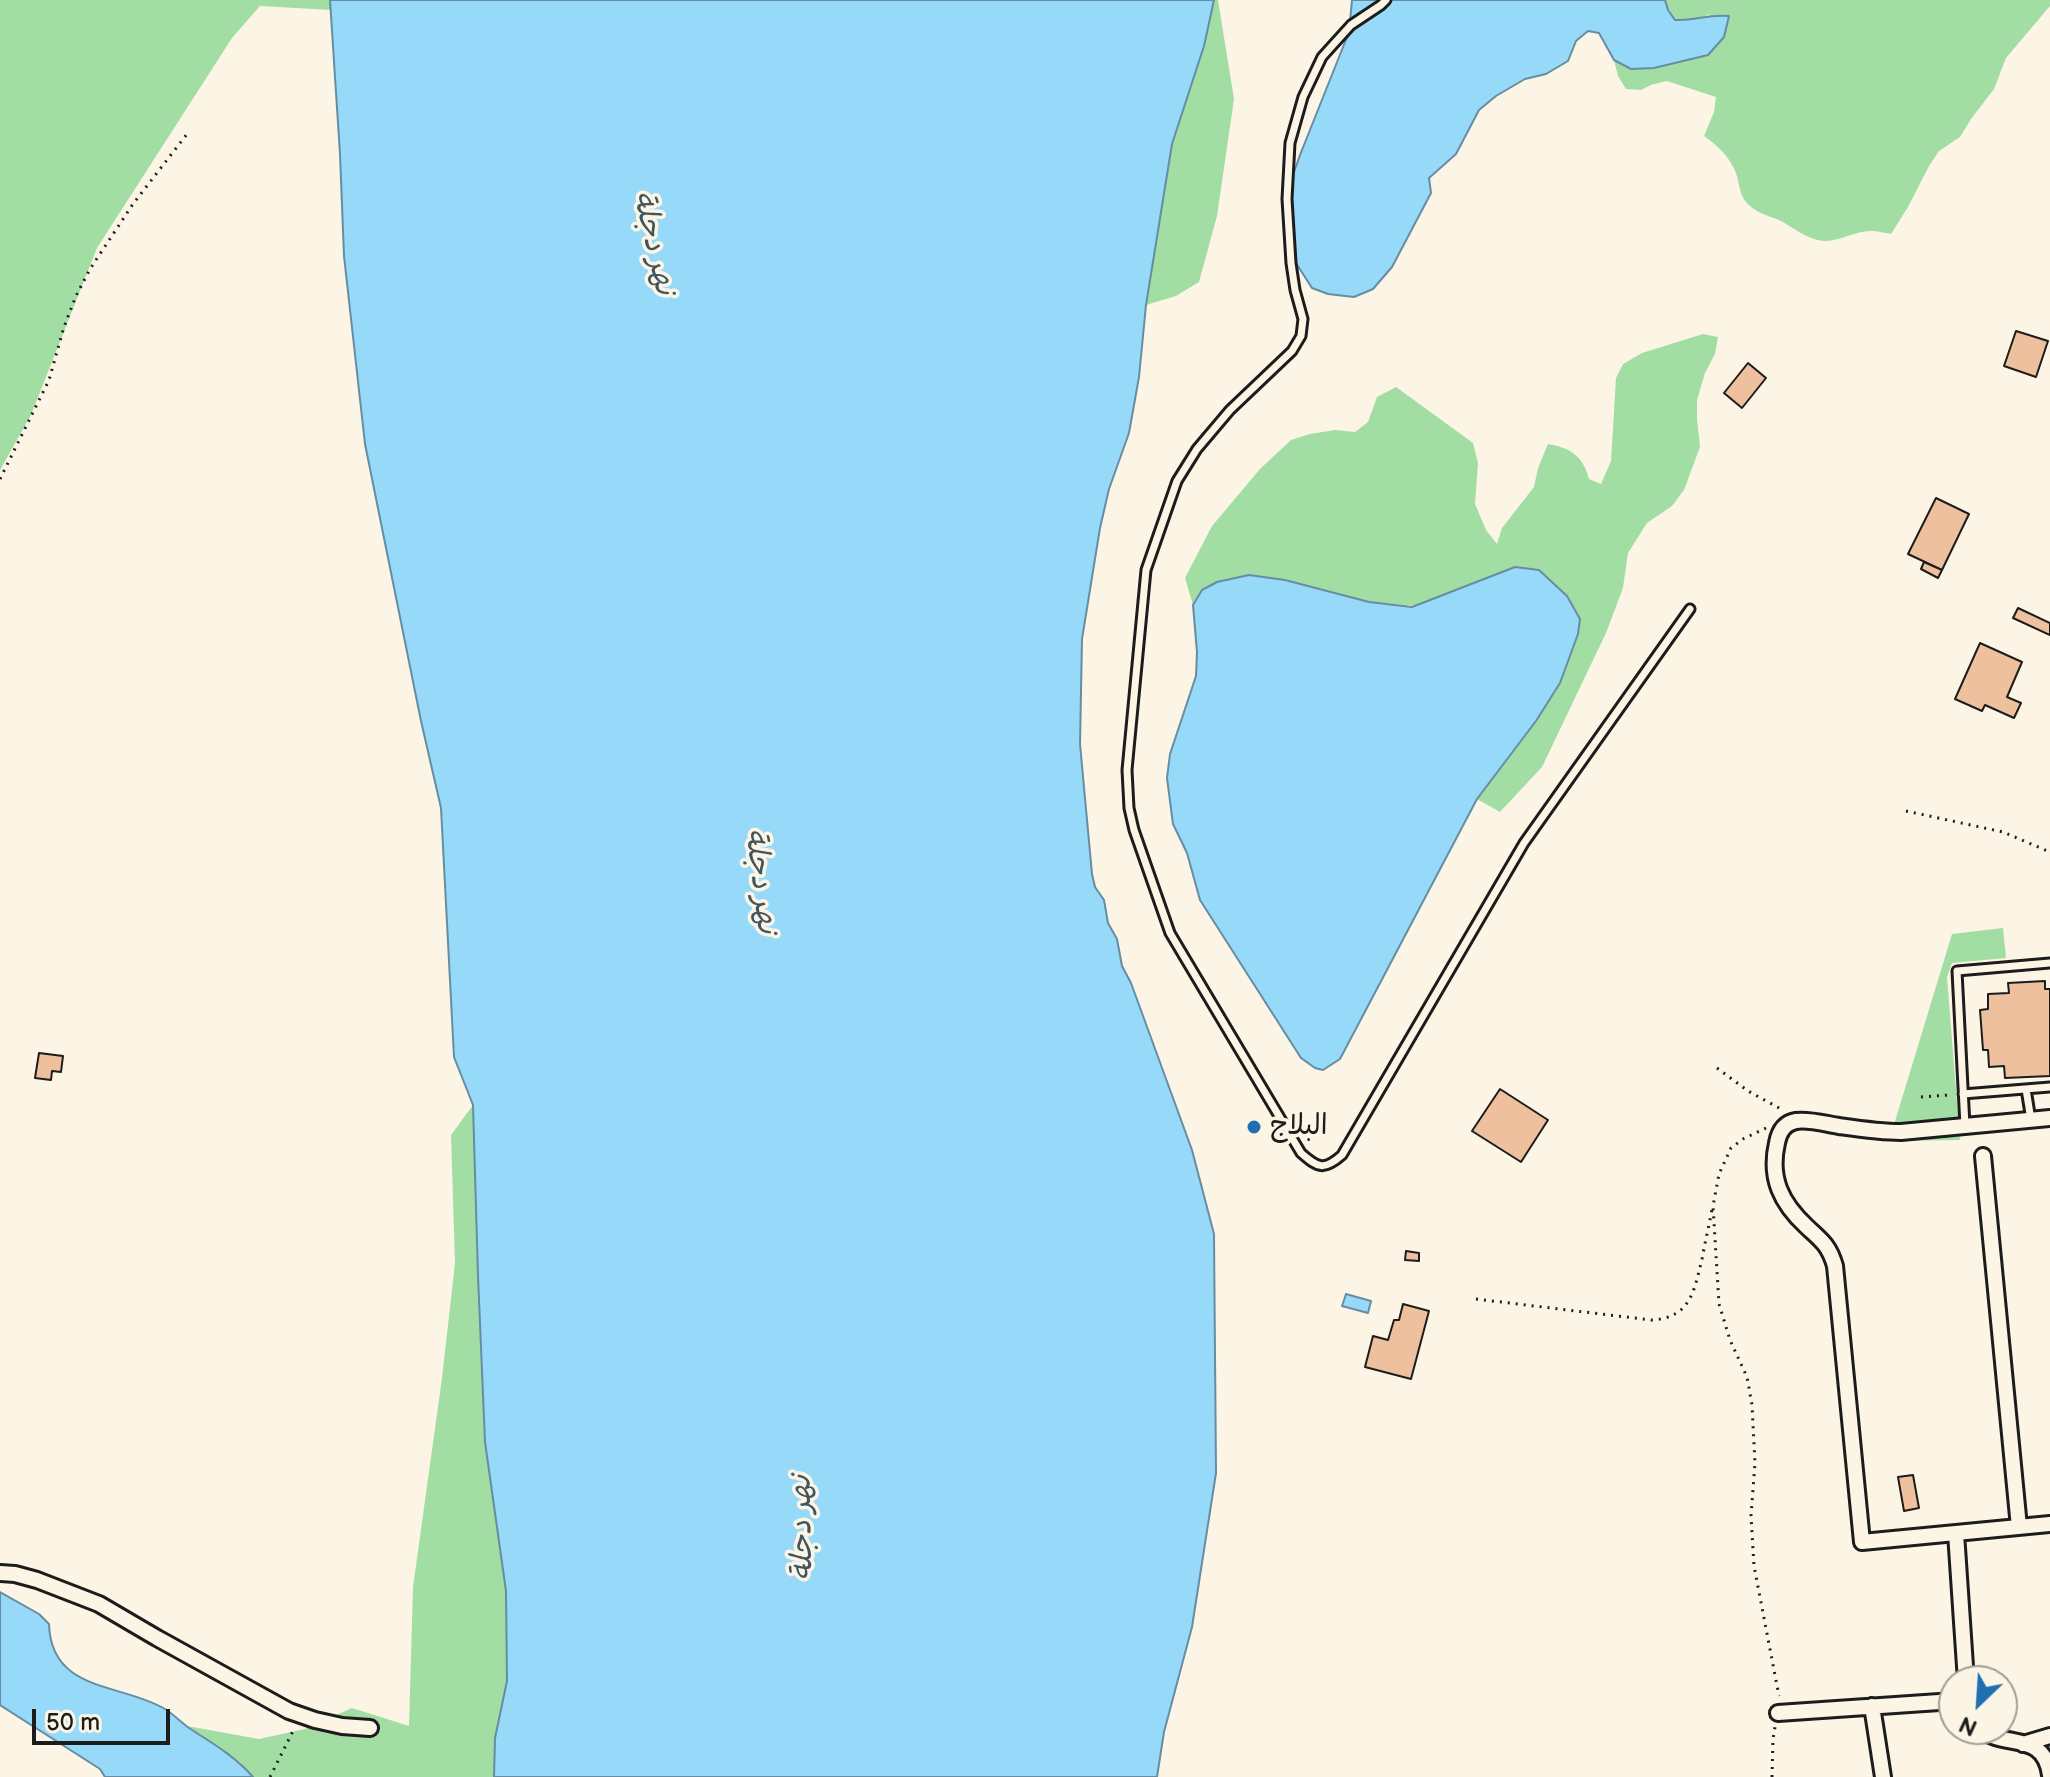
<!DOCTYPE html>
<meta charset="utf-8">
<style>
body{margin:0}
#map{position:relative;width:2050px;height:1777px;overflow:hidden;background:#fcf5e5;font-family:"Balsamiq Sans",sans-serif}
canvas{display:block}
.north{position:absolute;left:1938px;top:1665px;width:80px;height:80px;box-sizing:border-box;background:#fcf5e5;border:2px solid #a29e95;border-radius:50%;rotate:205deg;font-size:22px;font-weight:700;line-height:32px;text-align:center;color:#1c1c1c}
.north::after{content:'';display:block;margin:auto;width:28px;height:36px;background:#1f6fb2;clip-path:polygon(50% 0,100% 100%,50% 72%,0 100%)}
.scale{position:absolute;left:32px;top:1709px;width:138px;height:36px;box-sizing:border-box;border:4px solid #1c1c1c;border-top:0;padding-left:10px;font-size:24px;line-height:28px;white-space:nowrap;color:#1c1c1c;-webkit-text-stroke:6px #fcf5e5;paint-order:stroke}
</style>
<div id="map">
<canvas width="2050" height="1777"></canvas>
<div class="north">N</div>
<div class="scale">50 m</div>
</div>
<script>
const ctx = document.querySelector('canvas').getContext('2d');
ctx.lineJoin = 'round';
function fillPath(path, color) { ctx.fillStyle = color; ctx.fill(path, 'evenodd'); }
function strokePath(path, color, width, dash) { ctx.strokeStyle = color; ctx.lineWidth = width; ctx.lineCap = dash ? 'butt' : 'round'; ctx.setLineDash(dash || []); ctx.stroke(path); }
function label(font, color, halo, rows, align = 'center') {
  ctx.font = font + ' "Balsamiq Sans","Playpen Sans Arabic",sans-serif'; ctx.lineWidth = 7; ctx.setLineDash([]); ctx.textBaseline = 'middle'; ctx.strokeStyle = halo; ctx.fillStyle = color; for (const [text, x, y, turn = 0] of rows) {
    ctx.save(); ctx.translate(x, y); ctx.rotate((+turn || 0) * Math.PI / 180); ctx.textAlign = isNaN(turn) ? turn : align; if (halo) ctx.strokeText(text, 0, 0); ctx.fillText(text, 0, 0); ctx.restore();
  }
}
const green = new Path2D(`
 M0,0H330L331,10L260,6L232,38L97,248L31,415L0,470Z
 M1214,0H1218L1234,99L1217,216L1199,282L1176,296L1146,305L1172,144L1204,46Z
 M1665,0H2050V6L2006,58L1994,89L1971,119L1960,137L1939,151L1929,166L1908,207L1891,234C1885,233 1878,231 1872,231C1858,230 1840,241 1824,241C1807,240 1793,227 1779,220C1767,215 1755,213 1746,202C1740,195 1739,183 1736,173C1730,157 1718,146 1704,136L1714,112L1716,97L1667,81L1651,85L1641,90L1626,89L1618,76L1614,60L1631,69L1711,14L1691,21L1674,20L1668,10Z
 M1703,334L1718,337L1715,354L1705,373L1697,400V419L1700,447L1684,490L1672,506L1647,523L1628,553L1623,588L1606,633L1542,767L1500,812L1477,799C1518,744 1570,689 1580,619L1369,602L1285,580L1217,582L1202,590L1193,605L1185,578L1212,526L1260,469L1291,440L1310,434L1335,430L1355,432L1368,422L1377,397L1396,387L1473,443L1478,463L1475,504L1486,530L1497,544L1502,528L1534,487L1538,468L1548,444C1571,448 1583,456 1589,479L1601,484L1611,461L1616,378L1623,364L1642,353Z
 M2003,928L2006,958L1952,963L1947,977L1960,1140L1889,1141L1952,934Z
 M473,1105L478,1276L485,1442L506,1591L507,1681L495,1738L494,1777H253L240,1762L187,1726L259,1739L305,1729L352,1708L409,1726L413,1587L442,1378L455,1263L451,1135Z`);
const water = new Path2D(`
 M330,0H1214L1204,46L1172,144L1146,305L1139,377L1129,433L1109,489L1100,528L1082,639L1080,744L1092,874L1095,887L1104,900L1108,923L1117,939L1122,966L1131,983L1192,1150L1214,1234L1216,1473L1192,1627L1164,1732L1157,1777H494L495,1738L507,1681L506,1591L485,1442L478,1276L473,1105L454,1057L441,808L421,721L365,444L344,256L340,154Z
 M1352,0H1665L1668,10L1675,20C1696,21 1707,14 1729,16L1724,37L1708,55L1654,68L1631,69L1614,60L1599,33L1588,31L1576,41L1568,61L1546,74L1525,79L1496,96L1479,110L1456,154L1429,178L1431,193L1392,267L1373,289L1354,297L1328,294L1312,288L1294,260L1286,226L1287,192L1300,155L1349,32Z
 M1515,567L1539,570L1567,596L1580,619L1578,634L1560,683L1536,721L1477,799L1340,1059L1323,1070L1315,1068L1301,1058L1200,900L1187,853L1173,824L1167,778L1170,754L1196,676L1197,652L1193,605L1202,590L1217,582L1249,575L1285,580L1369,602L1412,607Z
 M1346,1294L1371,1301L1368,1313L1342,1306Z
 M0,1592L39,1614L49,1624C51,1693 122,1683 165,1709C173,1714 181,1722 189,1728C212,1743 235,1756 253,1777H105L100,1769L0,1705Z`);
const building = new Path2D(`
 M2016,331L2048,341L2036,377L2004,366Z
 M1748,363L1766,378L1742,408L1724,393Z
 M1936,498L1969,514L1942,570L1908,554Z
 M1924,562L1942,570L1938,578L1921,569Z
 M2018,608L2050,623V635L2013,618Z
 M1980,643L2022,662L2007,697L2021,703L2014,718L1985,705L1982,711L1955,699Z
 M2045,981V989H2050V1076L2005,1078L2004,1066L1989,1067L1988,1050H1983L1980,1010L1988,1009V994L2009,993L2008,983Z
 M39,1053L63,1056L61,1072L52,1071L51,1080L35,1078Z
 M1500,1089L1548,1120L1521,1162L1472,1131Z
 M1406,1251L1419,1253V1261L1405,1260Z
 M1403,1304L1429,1311L1411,1379L1365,1367L1373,1336L1388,1340L1394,1320H1399Z
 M1913,1475L1919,1508L1904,1511L1898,1477Z`);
const path = new Path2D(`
 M0,479L49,380L64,327L76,296L90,269L133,204L187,134
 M1906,811L2003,832L2050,852
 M1717,1068L1748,1091L1781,1109
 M1921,1097L1949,1095
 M1766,1128L1743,1139L1731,1148L1719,1174L1713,1206L1719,1304L1730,1340L1747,1377L1752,1405L1755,1463L1751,1516L1754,1566L1779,1696
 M1476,1299L1651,1320C1691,1318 1694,1291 1702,1259C1705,1242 1709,1226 1712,1209
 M270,1777L294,1729
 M1772,1777L1773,1739L1775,1727`);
const service = new Path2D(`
 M1386,0L1381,5L1351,25L1322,57L1303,97L1290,143L1287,199L1291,263L1295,290L1303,319L1301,336L1292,351L1230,410L1197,449L1177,481L1146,570L1127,770L1129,808L1134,830L1170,933L1301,1153C1318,1168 1324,1171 1342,1155L1524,843L1690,609
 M2026,1089L2031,1120
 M1963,1094L2050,1087
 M1965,1126L1957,971L2050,963`);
const minor = new Path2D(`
 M2050,1118L1901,1132C1880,1132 1860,1129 1839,1126C1826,1124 1809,1119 1796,1121C1784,1123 1779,1132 1777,1143C1769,1178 1781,1203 1807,1227C1821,1240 1829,1245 1835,1266L1862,1542L2050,1524
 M1983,1156L2019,1527
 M1956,1533L1966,1681
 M0,1573L15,1574L37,1580L99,1604L157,1638L289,1711L315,1720L342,1726L370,1728
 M1872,1706L1883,1777
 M1778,1713L1954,1701
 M1979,1729C2006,1749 2044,1731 2050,1775
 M2023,1744L2050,1736`);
const markers = [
 [1254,1127,8,"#1f6fb2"]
];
const poiNames = [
 ["البلاج",1270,1127]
];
const waterNames = [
 ["نهر دجلة",653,243,77],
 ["نهر دجلة",760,881,83],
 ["نهر دجلة",803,1528,-91]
];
fillPath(green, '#a2dea4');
fillPath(water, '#97d9f9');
strokePath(water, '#668da1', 2);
fillPath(building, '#eec09d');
strokePath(building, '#1c1c1c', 2);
strokePath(service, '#1c1c1c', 13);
strokePath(minor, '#1c1c1c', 20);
strokePath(path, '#1c1c1c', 3, [2, 6]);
strokePath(service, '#fcf5e5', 7);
strokePath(minor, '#fcf5e5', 14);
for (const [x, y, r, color] of markers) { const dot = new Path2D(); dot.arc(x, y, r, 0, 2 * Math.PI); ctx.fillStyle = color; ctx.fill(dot); strokePath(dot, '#fcf5e5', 3); }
label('28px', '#1c1c1c', '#fcf5e5', poiNames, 'left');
label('italic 30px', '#41555e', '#fcf5e5', waterNames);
</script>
